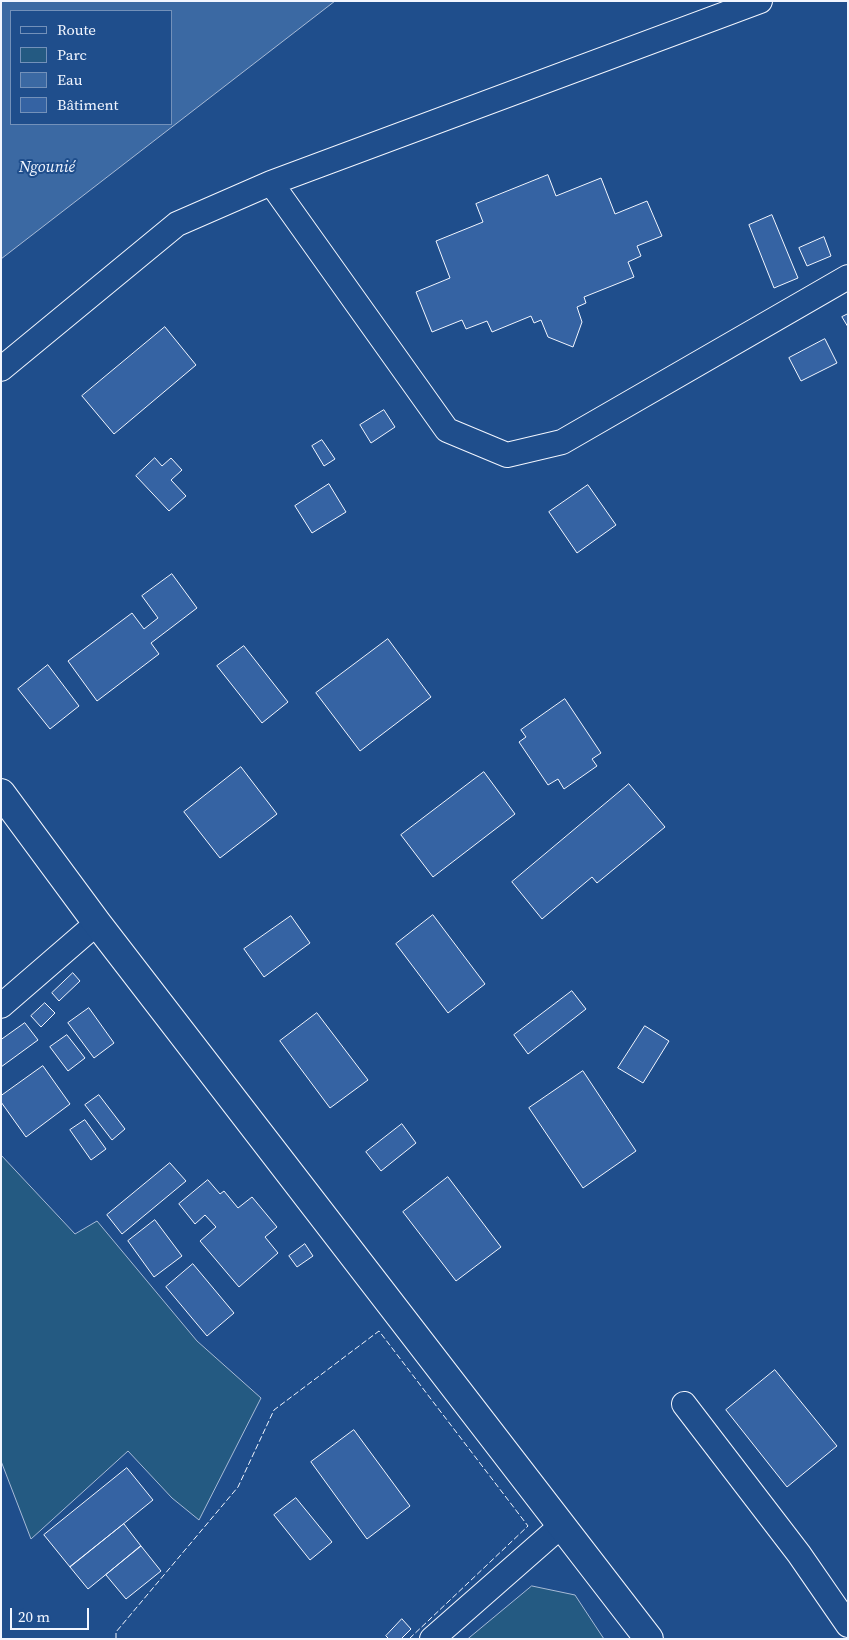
<!DOCTYPE html>
<meta charset="utf-8">
<style>
body{margin:0}
#map{position:relative;width:849px;height:1640px;overflow:hidden;background:#1f4e8c;font-family:"Source Serif 4",serif}
canvas{display:block}
.frame{position:absolute;inset:0;border:2px solid #f2f6ff;pointer-events:none}
.legend{position:absolute;left:10px;top:10px;width:162px;height:115px;box-sizing:border-box;background:#1f4e8c;border:1px solid #7391ba;margin:0;padding:6px 9px;list-style:none;font-size:15px;color:#f2f6ff}
.legend li{display:flex;align-items:center;gap:10px;height:25px}
.legend b{width:25px;border:1px solid #7391ba}
.scale{position:absolute;left:10px;top:1608px;width:79px;height:22px;box-sizing:border-box;border:2px solid #f2f6ff;border-top:0;padding-left:6px;font-size:15px;line-height:18px;white-space:nowrap;color:#f2f6ff;-webkit-text-stroke:4px #1f4e8c;paint-order:stroke}
</style>
<div id="map">
<canvas width="849" height="1640"></canvas>
<div class="frame"></div>
<ul class="legend">
<li><b style="height:6px;background:#1f4e8c"></b>Route</li>
<li><b style="height:14px;background:#245a82"></b>Parc</li>
<li><b style="height:14px;background:#3b69a3"></b>Eau</li>
<li><b style="height:14px;background:#3563a3"></b>Bâtiment</li>
</ul>
<div class="scale">20 m</div>
</div>
<script>
const ctx = document.querySelector('canvas').getContext('2d');
ctx.lineJoin = 'round';
function fillPath(path, color) { ctx.fillStyle = color; ctx.fill(path, 'evenodd'); }
function strokePath(path, color, width, dash) { ctx.strokeStyle = color; ctx.lineWidth = width; ctx.lineCap = dash ? 'butt' : 'round'; ctx.setLineDash(dash || []); ctx.stroke(path); }
function label(font, color, halo, rows, align = 'center') {
  ctx.font = font + ' "Source Serif 4",serif'; ctx.lineWidth = 4; ctx.setLineDash([]); ctx.textBaseline = 'middle'; ctx.strokeStyle = halo; ctx.fillStyle = color; for (const [text, x, y, turn = 0] of rows) {
    ctx.save(); ctx.translate(x, y); ctx.rotate((+turn || 0) * Math.PI / 180); ctx.textAlign = isNaN(turn) ? turn : align; if (halo) ctx.strokeText(text, 0, 0); ctx.fillText(text, 0, 0); ctx.restore();
  }
}
const green = new Path2D(`
 M1,1155L75,1234L97,1221L197,1341L261,1398L199,1520L172,1498L128,1451L31,1539L1,1461Z
 M532,1586L575,1595L604,1639H468Z`);
const water = new Path2D(`
 M1,1H335L1,259ZM11,11H171V124H11Z`);
const building = new Path2D(`
 M548,175L556,196L601,178L615,214L647,201L662,236L637,246L641,256L628,262L634,277L584,297L586,303L577,307L582,322L573,347L548,337L541,320L534,323L531,316L492,332L487,321L466,329L462,320L432,332L416,292L450,278L436,241L483,222L476,204Z
 M772,215L798,278L774,288L749,225Z
 M824,237L831,256L807,266L799,248Z
 M848,314V327L842,317Z
 M165,327L196,365L114,434L82,396Z
 M825,339L837,363L801,381L789,358Z
 M384,410L395,427L371,443L360,425Z
 M322,440L335,459L324,466L312,446Z
 M155,458L162,466L171,458L182,470L171,480L186,496L169,511L136,476Z
 M329,484L346,512L312,533L295,506Z
 M588,485L616,525L577,553L549,512Z
 M172,574L197,608L151,643L159,654L97,701L68,661L132,613L144,629L158,618L142,596Z
 M388,639L431,697L360,751L316,693Z
 M244,646L288,702L262,723L217,666Z
 M48,665L79,706L50,729L18,689Z
 M565,699L601,753L592,759L597,766L564,789L558,779L548,785L519,742L526,737L521,730Z
 M241,767L277,814L220,858L184,812Z
 M484,772L515,814L433,877L401,835Z
 M629,784L665,827L597,883L592,877L542,919L512,882Z
 M433,915L485,984L448,1013L396,944Z
 M291,916L310,943L264,977L244,949Z
 M73,973L80,981L59,1001L52,993Z
 M572,991L586,1009L528,1054L514,1035Z
 M45,1003L55,1013L41,1027L31,1016Z
 M89,1008L114,1043L94,1058L68,1023Z
 M317,1013L368,1080L330,1108L280,1041Z
 M25,1023L38,1040L1,1067V1040Z
 M645,1026L669,1041L643,1083L618,1068Z
 M67,1035L85,1058L68,1071L50,1047Z
 M43,1066L70,1104L26,1137L1,1102V1096Z
 M583,1071L636,1151L583,1188L529,1108Z
 M99,1095L125,1129L112,1140L85,1105Z
 M85,1120L106,1149L91,1160L70,1130Z
 M402,1124L416,1143L381,1171L366,1152Z
 M170,1163L186,1181L122,1234L107,1215Z
 M448,1177L501,1247L456,1281L403,1212Z
 M208,1180L220,1194L224,1191L238,1208L252,1197L277,1227L265,1237L278,1253L239,1287L200,1241L216,1227L205,1215L195,1224L179,1204Z
 M155,1220L182,1256L154,1277L128,1241Z
 M305,1244L313,1256L297,1267L289,1256Z
 M193,1264L234,1313L207,1336L166,1287Z
 M775,1370L837,1446L787,1487L726,1410Z
 M354,1430L410,1506L367,1539L311,1462Z
 M127,1468L153,1500L70,1567L44,1535Z
 M296,1498L332,1542L310,1560L274,1515Z
 M124,1524L141,1546L88,1589L70,1567Z
 M141,1546L161,1571L126,1599L106,1575Z
 M402,1619L411,1629L401,1639H389L386,1636Z`);
const street = new Path2D(`
 M271,183L447,430L507,455L562,442L848,277
 M1,369L177,224L271,183L760,1
 M1,1006L97,923
 M684,1404L799,1554L848,1625
 M432,1639L562,1525`);
const secondary = new Path2D(`
 M1,793L97,923L649,1639`);
const fence = new Path2D(`
 M116,1639V1632L238,1487L274,1410L379,1331L528,1526L409,1639`);
const waterNames = [
 ["Ngounié",47,168]
];
fillPath(green, '#245a82');
strokePath(green, '#a8bbd7', 1);
fillPath(water, '#3b69a3');
strokePath(water, '#a8bbd7', 1);
fillPath(building, '#3563a3');
strokePath(building, '#f2f6ff', 1);
strokePath(street, '#f2f6ff', 26);
strokePath(secondary, '#f2f6ff', 30);
strokePath(street, '#1f4e8c', 24);
strokePath(secondary, '#1f4e8c', 28);
strokePath(fence, '#f2f6ff', 1, [6, 2.5]);
label('italic 16px', '#f2f6ff', '#1f4e8c', waterNames);
</script>
